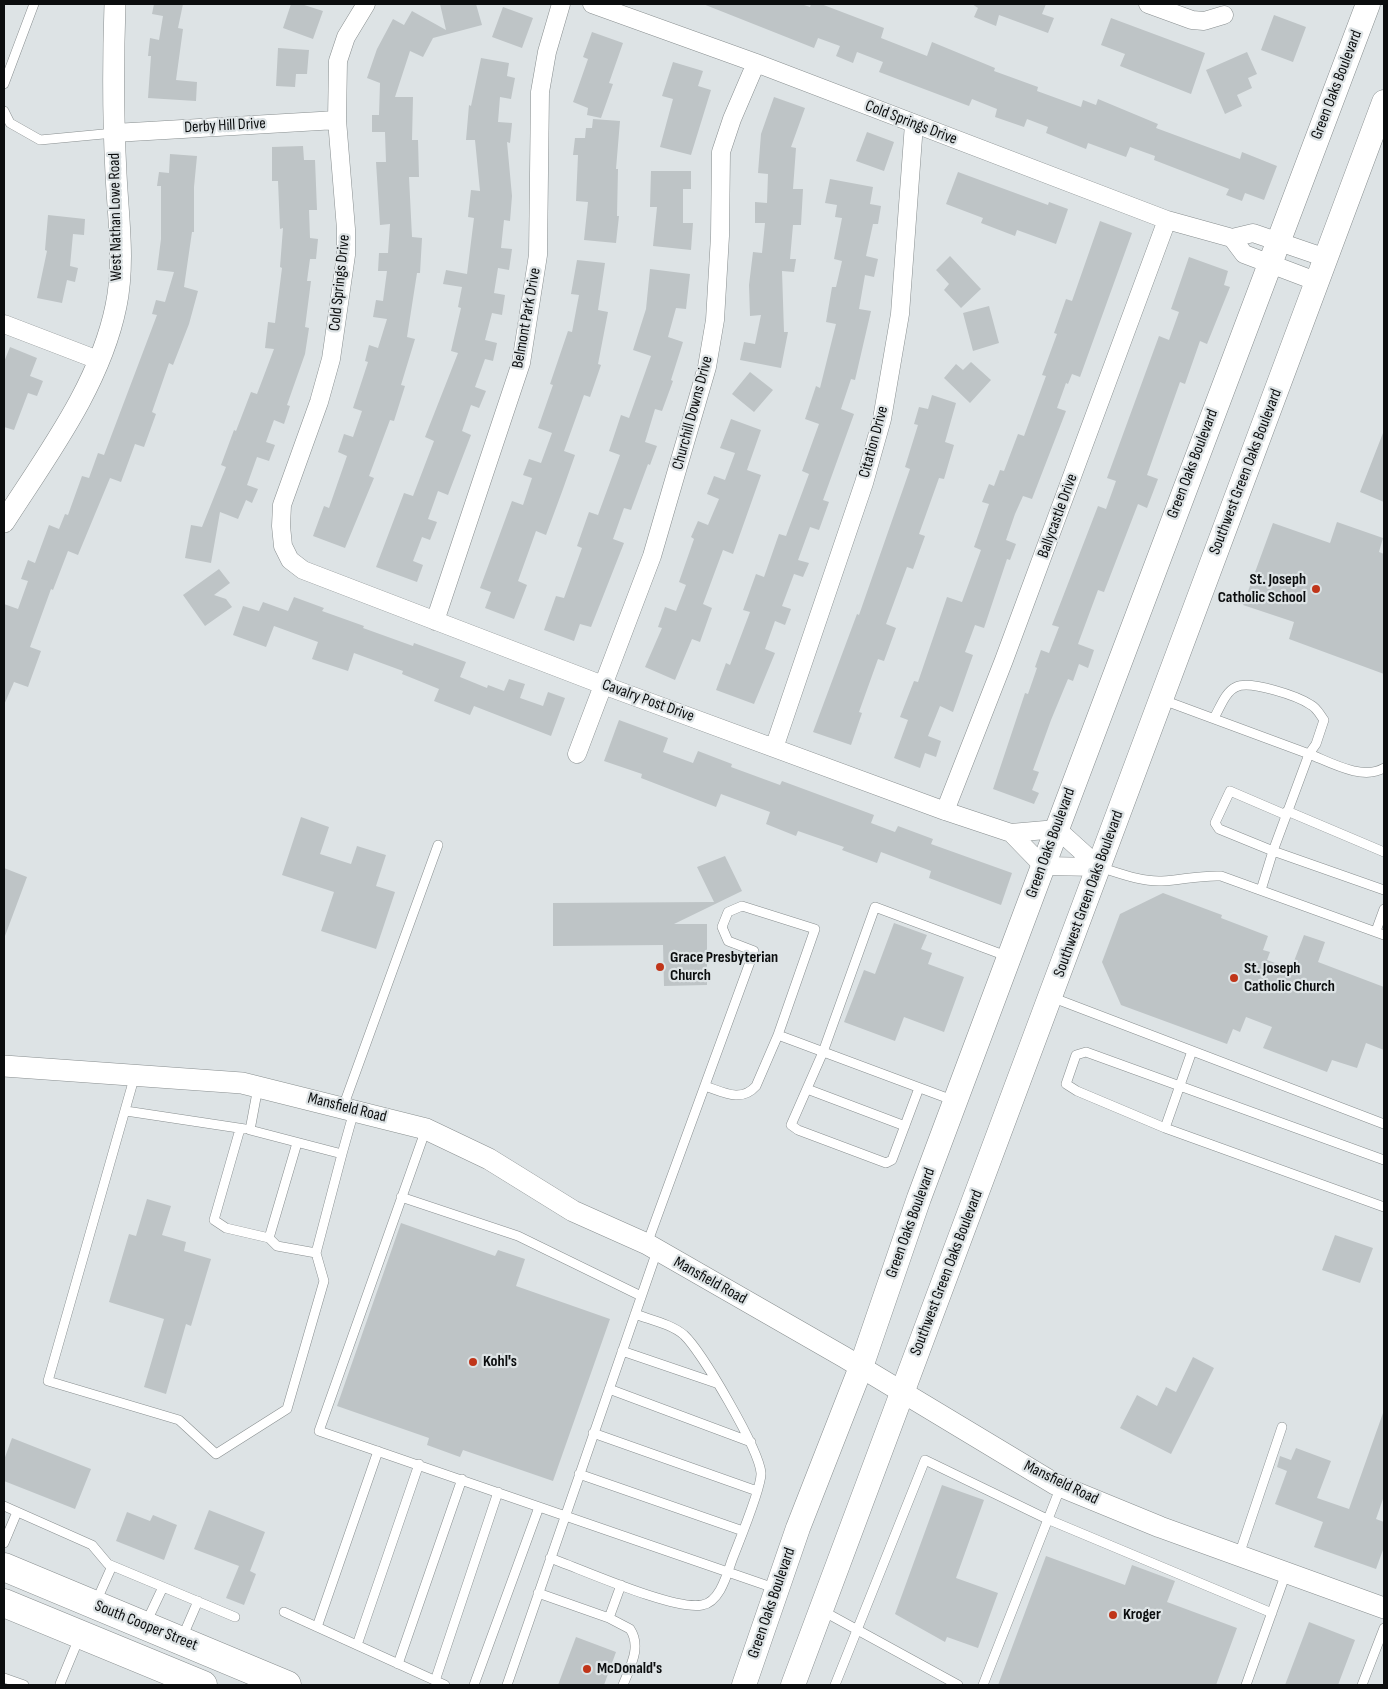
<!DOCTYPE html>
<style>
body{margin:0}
#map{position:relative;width:1388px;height:1689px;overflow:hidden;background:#dde3e5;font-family:"Sofia Sans Condensed",sans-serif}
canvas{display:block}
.frame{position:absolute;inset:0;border:5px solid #0b0d0e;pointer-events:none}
</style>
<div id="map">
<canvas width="1388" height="1689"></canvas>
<div class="frame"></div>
</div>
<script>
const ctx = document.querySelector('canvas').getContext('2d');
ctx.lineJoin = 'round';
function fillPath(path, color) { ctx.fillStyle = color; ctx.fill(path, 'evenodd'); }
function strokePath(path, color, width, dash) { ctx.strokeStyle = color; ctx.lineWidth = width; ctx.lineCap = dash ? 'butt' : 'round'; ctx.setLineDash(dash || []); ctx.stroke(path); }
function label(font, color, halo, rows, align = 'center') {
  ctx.font = font + ' "Sofia Sans Condensed",sans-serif'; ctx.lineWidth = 4.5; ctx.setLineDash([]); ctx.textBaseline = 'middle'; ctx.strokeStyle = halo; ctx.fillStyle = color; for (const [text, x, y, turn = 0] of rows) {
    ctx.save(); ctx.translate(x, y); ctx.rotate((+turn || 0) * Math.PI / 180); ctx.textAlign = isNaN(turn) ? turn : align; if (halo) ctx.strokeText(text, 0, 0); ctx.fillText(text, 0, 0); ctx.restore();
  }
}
const building = new Path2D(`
 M154,4H183L178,28L183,29L176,80L197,82L196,101L148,98L151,56H148L150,38L159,40L163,16L152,14Z
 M291,4H301L323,11L313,39L283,28Z
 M440,4H476L482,25L433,38L423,57L410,51L395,97H413L412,140H418L419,177H409L412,237L422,238L420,273H417L407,337L415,339L401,385L405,386L394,421L390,420L369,476L374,478L345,548L313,536L324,506L329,508L347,456L338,452L344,434L353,437L362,411L353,408L368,362L365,361L369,345L378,348L387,319L373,317L376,300L383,301L387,271H378L379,253H388L390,224L380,225L376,162H386L385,132H372V115H379L380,83L367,78L377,49L393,19L404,25L412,11L446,30Z
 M703,4H801L810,7L811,4H821L884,28L881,38L927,56L932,42L995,68L994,71L1038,87L1037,91L1081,107L1083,100L1096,105L1098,99L1158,124L1156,128L1240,159L1242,152L1277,166L1264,200L1245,193L1242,201L1226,195L1229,189L1154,160L1155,156L1130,147L1126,157L1088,143L1086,149L1046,133L1048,127L1027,119L1024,127L995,117L997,109L972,99L969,106L879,72L883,62L857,52L853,63L836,56L840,46L818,38L814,48Z
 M972,4H1046L1042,14L1054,18L1048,33L999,15L996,26L974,17L978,8Z
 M503,7L533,18L522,48L492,37Z
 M1274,15L1306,27L1293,62L1261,50Z
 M1111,18L1205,53L1191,94L1120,66L1125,54L1101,45Z
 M592,32L623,43L609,83L613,84L601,118L587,115L588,108L573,102L588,59L583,57Z
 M278,48L309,50L307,74H296L295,87L276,86Z
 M1247,52L1257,74L1248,78L1252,88L1237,95L1242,106L1225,114L1206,70Z
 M481,58L509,63L507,76L515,78L511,99L500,97L498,122L512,123L510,143L507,142L512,196L510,221L504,220L501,248L512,249L509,270L498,268L494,293L505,295L502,315L492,313L485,340L497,343L493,361L485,359L475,387L486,391L479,408L471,405L462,431L471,435L448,495L438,491L428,519L437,522L430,540L422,537L413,561L423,565L417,582L376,567L404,493L413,496L434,441L425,437L458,353L451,351L461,308L458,307L462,287L443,284L446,270L467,274L474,218L468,217L471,190L480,191L475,140H466L469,105L471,106Z
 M673,62L703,71L698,86L711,90L691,155L660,147L673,99L662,96Z
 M774,97L805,108L791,147L796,148L793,189H803L801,225H793L790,259H796L794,272L782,271L784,332H788L781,368L740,360L744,342L755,344L761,315L750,316L749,285L753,252L762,253L765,223H755V202L767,203L768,174L758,173L761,134Z
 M593,119L620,121L616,169H618L617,216H619L616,243L584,240L588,202L576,201L578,155H573L575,138H585L586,128H592Z
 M867,132L894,142L884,171L856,161Z
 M303,146L304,160H315L317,210H309L310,238L318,239L316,259H310L307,281H311L305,327L309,328L305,354L287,405L290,406L284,424L274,420L266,442L275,445L269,461L257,457L247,485L258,489L252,503L246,500L238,519L220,512L211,563L185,558L191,525L202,527L226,467L221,465L234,430L236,431L251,392L257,394L274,349L265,348L268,322L275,323L282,268L280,267L283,228L280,229L278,181H272V147Z
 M170,154L197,156L194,187V232H192L184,287L198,291L189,324L173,365L169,363L152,412L156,414L144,447L135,444L121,482L110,478L78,555L68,551L53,590L51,589L30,647L41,651L28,687L14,682L4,705V604L18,609L28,581L21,579L28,560L35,563L49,525L59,529L65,514L68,515L82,476L89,478L98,453L104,455L157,315L152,314L156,300L165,302L174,272L157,270L161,239V186H157L159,172L169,173Z
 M651,171H691V189H683V223H693L691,250L653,246L657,207H650Z
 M958,172L1048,205L1049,202L1068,209L1056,244L1017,230L1015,236L981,223L983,218L946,204Z
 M830,179L873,187L870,204L881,206L878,224H873L866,256L878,259L874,277L865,275L859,309L871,311L855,380L851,379L841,409L854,414L823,500L829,502L819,530L810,527L798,560L809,563L803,577L794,574L782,606L791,609L785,625L775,621L765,649L775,653L754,704L716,690L726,663L730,665L750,612L743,610L756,574L764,577L779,534L786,536L809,474L802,471L819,424L805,419L816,386L820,388L836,324L826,322L832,287H836L842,261L834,259L842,218L835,217L837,205L825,203Z
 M48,215L85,219L84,235L73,234L70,266L78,268L75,282L67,280L62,303L37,298L47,251L45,250Z
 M1100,221L1132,233L1080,377L1072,374L1068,384L1066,383L1057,408L1066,411L1032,499L1023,496L1015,514L1006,540L1016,544L1010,560L1007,559L984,628L975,625L965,652L973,655L953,712L940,706L928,736L941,741L936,757L925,753L920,768L894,758L908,720L900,717L914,681L918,682L947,597L962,602L981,550L974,547L989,504L982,502L989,484L994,486L1000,470L1004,471L1018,434L1024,436L1046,376L1042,375L1057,334L1054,333L1066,299L1072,301Z
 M950,256L981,289L961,308L944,290L949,284L936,270Z
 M1189,257L1228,271L1224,285L1230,287L1207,344L1200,341L1185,384L1180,382L1147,475L1158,479L1147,508L1138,504L1104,592L1098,590L1078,644L1094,650L1088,668L1079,664L1073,681L1068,679L1051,720L1033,770L1039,772L1032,790L1039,793L1034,804L993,789L1025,693L1028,694L1037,668L1035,667L1041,650L1049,653L1059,627L1052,625L1098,506L1106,509L1116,481L1107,478L1159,336L1169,340L1179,312L1171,309Z
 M577,260L605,263L598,310L608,312L598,364L601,365L590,397L584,395L564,451L575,455L563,489L546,535L536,531L518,581L527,585L514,619L485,608L491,592L480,588L512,501L523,505L532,478L523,475L529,459L541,463L552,433L538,428L553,385L550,384L568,331L572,332L579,295L571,294Z
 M650,269L690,274L686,309L676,308L668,337L683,342L671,380L673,381L662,411L655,409L645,442L657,446L650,465L648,464L631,510L624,508L613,539L624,543L591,627L580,624L574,641L544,630L556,596L564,598L582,548L577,546L589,512L598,515L620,455L609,451L621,415L629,418L651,356L633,350L646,309Z
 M989,306L999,343L973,351L963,313Z
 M10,347L37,358L30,376L43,381L37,396L28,393L14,430L4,427V362Z
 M971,362L991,380L970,403L944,378L956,364L963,370Z
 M750,372L773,390L754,412L732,394Z
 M932,395L956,403L945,442L954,445L944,479L939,478L919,534L925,536L913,569L907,567L886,624L896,628L884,661L878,659L859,712L862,713L851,745L813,732L857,614L859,615L910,469L905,467L918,425L914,424L919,407L928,409Z
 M731,419L761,430L747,470L761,475L733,554L723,550L703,604L712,608L700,642L692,639L675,680L645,667L662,628L658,627L665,607L676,611L686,585L679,582L694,539L691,537L698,521L708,525L719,499L707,494L714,476L725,480L735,453L720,448Z
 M1383,433H1384V502L1360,492Z
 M1337,522L1383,538L1379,552L1384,554V674L1289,639L1294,622L1243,605L1273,523L1330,543Z
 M219,569L230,583L214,595L226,599L232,607L205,626L183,595Z
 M294,597L324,608L322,611L364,626L363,628L413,646L414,643L466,662L460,677L487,688L488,685L504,691L509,679L525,684L520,698L543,706L548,692L565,698L551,736L474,706L470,715L434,701L439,689L402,674L403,671L354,653L348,671L312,659L318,642L274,626L266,647L233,635L243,606L259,611L263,602L288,611Z
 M619,720L668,738L663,752L693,763L698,751L732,764L731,767L780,785L782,781L874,815L871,823L895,832L898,826L933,839L931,844L1012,873L1001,905L929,878L931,871L881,852L877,863L842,850L844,847L798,831L796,836L766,824L770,812L721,794L716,807L641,778L642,774L604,761Z
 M301,817L329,827L320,854L351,864L357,846L386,855L376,886L395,892L376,949L321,931L334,892L282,875Z
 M725,856L742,891L674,924H707V985L664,986L663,945L553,946V903L714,902L697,867Z
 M4,868L27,877L5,936H4Z
 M1163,893L1222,915L1221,918L1268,936L1263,950L1270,952L1267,960L1291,969L1304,935L1325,942L1318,962L1384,987V1050L1366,1043L1357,1068L1332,1060L1327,1072L1263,1048L1272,1027L1246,1017L1240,1032L1233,1029L1227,1044L1121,1005L1102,962L1120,914Z
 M894,923L927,935L921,949L932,953L928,964L964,977L944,1032L904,1017L895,1041L844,1022L864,970L875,974Z
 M147,1199L171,1206L162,1235L186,1242L184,1251L211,1259L191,1326L186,1324L166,1394L144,1387L164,1319L109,1302L129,1234L136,1236Z
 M401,1223L495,1256L498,1250L525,1259L516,1286L610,1319L553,1481L463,1450L460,1457L427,1445L429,1438L337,1406Z
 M1335,1235L1373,1248L1360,1283L1322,1270Z
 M1193,1357L1214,1368L1171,1454L1120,1428L1137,1395L1157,1406L1166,1387L1176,1392Z
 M1383,1413L1384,1496L1376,1519L1384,1522V1547L1376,1569L1314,1547L1323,1522L1275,1504L1287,1471L1277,1467L1280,1456L1291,1460L1296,1448L1331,1461L1317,1498L1349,1509Z
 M12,1438L91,1469L75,1509L4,1481V1460Z
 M942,1485L984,1500L956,1578L998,1593L978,1648L947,1637L945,1642L895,1614Z
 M209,1510L265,1532L250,1571L256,1574L244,1605L226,1598L239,1566L194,1549Z
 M127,1512L150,1521L153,1515L177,1525L164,1560L116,1541Z
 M1046,1556L1125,1585L1132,1565L1175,1581L1167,1602L1237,1628L1216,1685H998Z
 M1309,1622L1355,1640L1338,1685H1285Z
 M576,1637L616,1652L604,1685H558Z`);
const service = new Path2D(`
 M4,84L34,4
 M4,111L10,123L40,140L114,133
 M1163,700L1309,754L1273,851L1261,890
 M1214,718C1220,708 1225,692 1236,687C1250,680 1298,696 1311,705C1317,708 1320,715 1324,720L1316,744L1309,754C1330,762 1362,781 1384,768
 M1287,811L1384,852
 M1286,815L1230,791L1215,823L1219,829L1273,851L1384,890
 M1099,867C1119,873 1141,882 1162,881C1182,880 1200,875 1221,876L1384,935
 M1376,931L1384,909
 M1051,997L1384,1124
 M135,1075L48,1381L179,1420L216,1454L287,1409L324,1281L316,1253L342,1154L250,1130L258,1087
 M705,1086C723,1092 741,1103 756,1086L778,1035
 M919,1088L892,1160L886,1163L798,1130L791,1125L823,1052L875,907L1009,957
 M807,1089L905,1126
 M343,1107L438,845
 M126,1111L245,1129
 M1165,1128L1192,1051
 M240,1129L214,1220L226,1228L269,1238
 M426,1129L319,1431L777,1589
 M297,1143L269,1238L277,1246L316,1253
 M342,1154L354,1111
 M1384,1160L1086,1052L1076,1055L1066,1084L1077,1091L1165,1128L1384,1207
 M401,1197L518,1236L641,1296
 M647,1244L754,951L728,941L722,927L728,912L742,906L815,929L778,1035L955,1101
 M622,1351L716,1383
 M609,1389L751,1442
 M593,1433L757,1491
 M579,1474L743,1531
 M4,1506L92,1545L108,1564L235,1617
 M4,1543L17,1512
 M1239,1555L1282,1427
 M550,1558C581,1569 674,1611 702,1605C720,1602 727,1574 732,1560C738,1544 762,1487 761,1473C759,1449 702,1352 684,1335C671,1324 651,1320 635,1314
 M538,1593L609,1618L630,1629C642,1647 630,1667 623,1685
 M96,1602L112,1566
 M821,1610L958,1685
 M284,1612L445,1685
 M609,1618L621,1585
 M146,1623L163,1587
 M317,1627L378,1451
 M182,1638L198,1601
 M357,1645L419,1464
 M398,1664L462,1479
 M4,1678L24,1685
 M435,1681L498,1492
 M60,1684L79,1638
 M474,1685L539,1507
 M507,1685L657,1251
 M835,1685L925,1460L1047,1519L1272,1613
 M983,1685L1061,1486
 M1246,1685L1286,1573
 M1362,1685L1384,1628`);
const minor = new Path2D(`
 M366,4L346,37L338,61L337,120L346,229V255L331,359L319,402L282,505L281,526L283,546L290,560L303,570L603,685L945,811L1011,833L1057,829L1099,867
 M592,4L756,63L1167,220L1232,238L1253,233L1326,258
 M1148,4L1192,20L1204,21L1224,15
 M114,133L337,120
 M1232,238L1244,254L1318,282
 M4,324L98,360
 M435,621L521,363L538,255L540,92L547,52L561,4
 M774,748L864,483L882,419L900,314L914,124
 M577,754L652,556L707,367L715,320L720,236L721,152L732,119L756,63
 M945,811L1004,660L1167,220
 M1011,833L1043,866L1099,867`);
const tertiary = new Path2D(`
 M4,522C47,455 100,385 116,306C125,263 118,216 116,174C113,117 113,61 115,4
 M4,1066L242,1083L426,1129L489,1159L573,1211L647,1244L844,1357L1055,1484L1160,1527L1384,1608`);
const secondary = new Path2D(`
 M744,1685L798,1528L861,1367L919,1198L1057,829L1368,4
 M793,1685L1384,102`);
const primary = new Path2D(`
 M4,1567L287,1685
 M4,1603L203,1685`);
const markers = [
 [1316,589,5,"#c03519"],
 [660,967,5,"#c03519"],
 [1234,978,5,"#c03519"],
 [473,1362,5,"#c03519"],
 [1113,1615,5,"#c03519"],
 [587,1669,5,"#c03519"]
];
const streetNames = [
 ["Green Oaks Boulevard",1337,85,-69],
 ["Cold Springs Drive",911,123,21],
 ["Derby Hill Drive",225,126,-3],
 ["West Nathan Lowe Road",116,217,-91],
 ["Cold Springs Drive",340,283,-84],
 ["Belmont Park Drive",527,318,-80],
 ["Churchill Downs Drive",693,413,-75],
 ["Citation Drive",874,442,-75],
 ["Green Oaks Boulevard",1193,464,-69],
 ["Southwest Green Oaks Boulevard",1246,472,-69],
 ["Ballycastle Drive",1058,516,-70],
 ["Cavalry Post Drive",648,701,20],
 ["Green Oaks Boulevard",1051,843,-70],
 ["Southwest Green Oaks Boulevard",1089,894,-70],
 ["Mansfield Road",347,1108,14],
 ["Green Oaks Boulevard",911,1223,-70],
 ["Southwest Green Oaks Boulevard",947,1273,-69],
 ["Mansfield Road",710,1281,29],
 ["Mansfield Road",1061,1483,26],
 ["Green Oaks Boulevard",772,1603,-71],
 ["South Cooper Street",146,1626,22]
];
const poiNames = [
 ["St. Joseph",1306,580,"right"],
 ["Catholic School",1306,598,"right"],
 ["Grace Presbyterian",670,958],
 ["Church",670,976],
 ["St. Joseph",1244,969],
 ["Catholic Church",1244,987],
 ["Kohl's",483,1362],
 ["Kroger",1123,1615],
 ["McDonald's",597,1669]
];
fillPath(building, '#bec4c6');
strokePath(service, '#888e8f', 10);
strokePath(minor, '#888e8f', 19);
strokePath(tertiary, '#888e8f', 22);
strokePath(secondary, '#888e8f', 25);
strokePath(primary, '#888e8f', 29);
strokePath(service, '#fff', 9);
strokePath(minor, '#fff', 18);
strokePath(tertiary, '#fff', 21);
strokePath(secondary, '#fff', 24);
strokePath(primary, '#fff', 28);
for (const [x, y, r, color] of markers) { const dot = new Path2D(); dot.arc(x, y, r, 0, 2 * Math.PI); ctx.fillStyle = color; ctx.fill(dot); strokePath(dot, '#dde3e5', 2); }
label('16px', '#0b0d0e', '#dde3e5', streetNames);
label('bold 16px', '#0b0d0e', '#dde3e5', poiNames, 'left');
</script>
